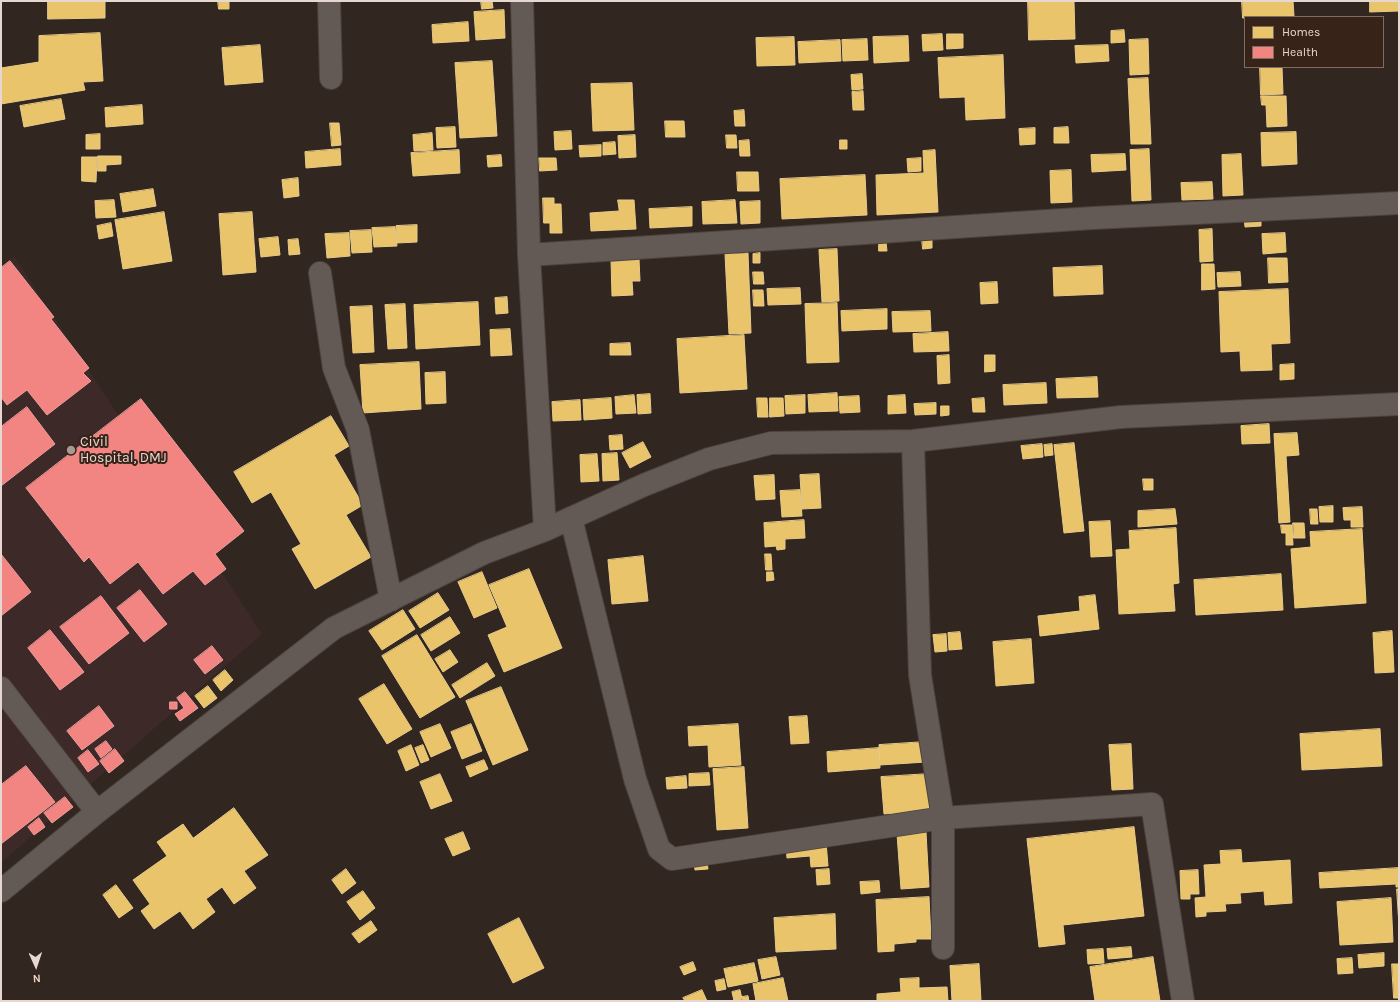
<!DOCTYPE html>
<style>
body{margin:0}
#map{position:relative;width:1400px;height:1002px;overflow:hidden;background:#312620;font-family:Karla,sans-serif}
canvas{display:block}
.frame{position:absolute;inset:0;border:2px solid #e6d8d1;pointer-events:none}
.legend{position:absolute;left:1244px;top:16px;width:140px;height:52px;box-sizing:border-box;background:#382319;border:1px solid #7e6b63;margin:0;padding:5px 7px;list-style:none;font-size:12px;color:#e6d8d1}
.legend li{display:flex;align-items:center;gap:8px;height:20px}
.legend b{width:20px;border:1px solid #7e6b63}
.north{position:absolute;left:16px;top:946px;width:40px;height:40px;-webkit-text-stroke:3px #382319;paint-order:stroke;rotate:177deg;font-size:11px;font-weight:700;line-height:16px;text-align:center;color:#e6d8d1}
.north::after{content:'';display:block;margin:auto;width:14px;height:18px;background:#e6d8d1;clip-path:polygon(50% 0,100% 100%,50% 72%,0 100%)}
</style>
<div id="map">
<canvas width="1400" height="1002"></canvas>
<div class="frame"></div>
<ul class="legend">
<li><b style="height:11px;background:#e9c46a"></b>Homes</li>
<li><b style="height:11px;background:#f28482"></b>Health</li>
</ul>
<div class="north">N</div>
</div>
<script>
const ctx = document.querySelector('canvas').getContext('2d');
ctx.lineJoin = 'round';
function fillPath(path, color) { ctx.fillStyle = color; ctx.fill(path, 'evenodd'); }
function strokePath(path, color, width, dash) { ctx.strokeStyle = color; ctx.lineWidth = width; ctx.lineCap = dash ? 'butt' : 'round'; ctx.setLineDash(dash || []); ctx.stroke(path); }
function label(font, color, halo, rows, align = 'center') {
  ctx.font = font + ' Karla,sans-serif'; ctx.lineWidth = 4; ctx.setLineDash([]); ctx.textBaseline = 'middle'; ctx.strokeStyle = halo; ctx.fillStyle = color; for (const [text, x, y, turn = 0] of rows) {
    ctx.save(); ctx.translate(x, y); ctx.rotate((+turn || 0) * Math.PI / 180); ctx.textAlign = isNaN(turn) ? turn : align; if (halo) ctx.strokeText(text, 0, 0); ctx.fillText(text, 0, 0); ctx.restore();
  }
}
const medical = new Path2D(`
 M14,256L262,634L1,863V266Z`);
const homes = new Path2D(`
 M48,1H105V18L48,19Z
 M218,1H229V9H219Z
 M481,1H492L493,8L482,9Z
 M1028,1H1074L1075,39L1029,40Z
 M1242,1H1293L1294,16L1245,17V18H1243Z
 M1370,1H1399V11L1370,12Z
 M504,10L505,38L476,40L474,12Z
 M468,22L469,41L433,43L432,25Z
 M1124,30L1125,42L1111,43V31Z
 M100,33L103,81L83,82L85,90L1,104V68L39,62V36Z
 M942,34L943,50L923,51L922,35Z
 M947,34H963V48L947,49Z
 M908,36L909,61L874,63L873,37Z
 M794,37L795,65L757,66L756,38Z
 M867,39L868,60L843,61L842,40Z
 M1148,39L1149,74L1130,75L1129,40Z
 M840,40L841,61L799,63L798,42Z
 M260,45L263,82L225,85L222,48Z
 M1108,45L1109,61L1076,63L1075,46Z
 M1003,55L1005,118L966,120L965,97L940,98L938,58Z
 M492,61L497,136L460,138L455,63Z
 M1260,67H1282L1283,94L1261,95Z
 M862,74L863,89L852,90L851,75Z
 M1148,78L1151,144H1131L1128,79Z
 M632,83L634,130L593,131L591,84Z
 M863,91L864,110H853L852,92Z
 M1261,96H1286L1287,126L1267,127L1266,105H1262Z
 M61,99L65,119L24,127L20,106Z
 M142,105L143,124L106,127L105,108Z
 M744,110L745,126H735L734,111Z
 M665,121H684L685,137H666Z
 M330,123H339L341,145L332,146Z
 M455,127L456,147L437,148L436,128Z
 M1068,127L1069,143H1054V128Z
 M1035,128V144L1020,145L1019,129Z
 M571,131L572,149L555,150L554,132Z
 M1296,132L1297,164L1262,166L1261,133Z
 M432,133L433,150L414,151L413,135Z
 M100,134V149H86V135Z
 M635,135L636,157L619,158L618,136Z
 M726,135H736L737,148H727Z
 M749,140L750,156H740L739,141Z
 M840,140H847V149H840Z
 M615,142L616,154L603,155V143Z
 M601,145V156L580,157L579,146Z
 M340,149L341,165L306,168L305,152Z
 M1149,149L1151,200L1132,201L1130,150Z
 M459,150L460,173L413,176L411,153Z
 M935,150L938,212L877,215L876,175L924,173L923,151Z
 M1125,154L1126,170L1092,172L1091,155Z
 M1241,154L1243,195L1223,196L1222,155Z
 M501,155L502,166L488,167L487,156Z
 M98,156H121V164L106,165V171H98Z
 M82,157H97L96,182L82,181Z
 M539,158H556L557,170L540,171Z
 M921,158V171L908,172L907,159Z
 M1071,170L1072,202L1051,203L1050,171Z
 M737,172H758L759,191H738Z
 M865,175L867,215L782,219L780,179Z
 M298,178L299,196L284,198L282,180Z
 M1212,182L1213,199L1182,200L1181,183Z
 M153,189L156,206L123,212L120,194Z
 M543,198H554V204H561L562,233H550V223H544Z
 M114,200L116,217L96,218L95,201Z
 M618,200H634L636,229L591,231L590,213L619,211Z
 M735,200L737,223L703,224L702,202Z
 M760,201V223L741,224L740,202Z
 M692,207V226L650,228L649,209Z
 M164,212L172,261L123,269L115,220Z
 M252,212L256,272L223,275L219,214Z
 M1261,216V226L1245,227L1244,217Z
 M111,223L113,236L99,239L97,226Z
 M417,225V242L397,243L396,226Z
 M395,227L397,246L374,247L372,228Z
 M1212,229L1213,261L1200,262L1199,230Z
 M371,230L372,252L352,253L350,231Z
 M349,233L350,256L327,258L325,234Z
 M1285,233L1286,252L1263,254L1262,234Z
 M278,237L280,255L261,257L259,239Z
 M298,239L300,254L289,255L288,240Z
 M922,239H932V248L923,249Z
 M879,242H886L887,251H879Z
 M837,249L839,301L822,302L819,250Z
 M748,253L751,333L729,334L725,254Z
 M760,253V263H753V254Z
 M1268,258H1287L1288,282L1269,283Z
 M639,259L640,281H632L633,295L612,296L611,260Z
 M1202,264H1214L1215,289L1202,290Z
 M1102,266L1103,294L1054,296L1053,268Z
 M753,272H763L764,284H754Z
 M1240,272L1241,286L1218,287L1217,273Z
 M997,282L998,303L981,304L980,283Z
 M800,288L801,304L768,305L767,289Z
 M1288,289L1290,343L1271,344L1272,370L1241,371L1240,351L1221,352L1219,292Z
 M753,290H763L764,306H754Z
 M507,297L508,313L496,314L495,298Z
 M478,302L480,345L416,349L414,305Z
 M837,303L839,362L807,363L805,304Z
 M405,304L407,348L388,349L385,305Z
 M372,306L374,352L353,353L350,307Z
 M887,309V329L842,331L841,311Z
 M930,311L931,331L893,332L892,312Z
 M510,329L512,355L491,356L490,330Z
 M948,332L949,351L914,352L913,334Z
 M744,335L747,389L680,393L677,339Z
 M630,343L631,355H610V344Z
 M949,355L950,383L938,384L937,356Z
 M985,355H995V371L985,372Z
 M419,362L421,409L363,413L360,365Z
 M1294,364V379L1280,380V365Z
 M445,372L446,403L426,404L425,373Z
 M1097,377L1098,397L1057,398L1056,379Z
 M1046,383L1047,403L1004,405L1003,385Z
 M837,393L838,411L809,412L808,395Z
 M650,394L651,413L638,414L637,395Z
 M634,395L636,413L616,414L615,397Z
 M805,395V413L786,414L785,396Z
 M905,395L906,413L888,414V396Z
 M859,396L860,412L840,413L839,397Z
 M611,398L612,418L584,420L583,400Z
 M757,398H767L768,417H758Z
 M770,398H783L784,416L770,417Z
 M984,398L985,412H973L972,399Z
 M580,400L581,420L553,421L552,402Z
 M936,403V414L915,415L914,404Z
 M941,406H949V415L941,416Z
 M331,416L349,446L334,455L363,505L346,515L371,557L315,589L292,549L301,544L271,492L252,503L234,472Z
 M1269,424L1270,443L1242,444L1241,426Z
 M1297,433L1299,455L1286,456L1290,522L1279,523L1274,434Z
 M622,435L623,449L610,450L609,436Z
 M643,442L651,457L630,468L622,453Z
 M1074,443L1084,531L1064,533L1054,445Z
 M1042,444L1043,457L1023,459L1021,446Z
 M1052,444L1053,455L1045,456L1044,445Z
 M617,453L619,480L603,481L602,454Z
 M597,454L599,481L581,482L580,455Z
 M819,474L821,508L802,509L800,475Z
 M774,475L775,499L756,500L754,476Z
 M1143,479H1153V490H1144Z
 M800,490L802,516L782,517L780,491Z
 M1333,506V522H1320L1319,507Z
 M1362,507L1363,527H1351V520H1344L1343,508Z
 M1175,509L1177,524L1138,527V511Z
 M1310,509H1317L1318,524H1311Z
 M804,520L805,538L785,539V549L777,550L776,546L765,547L764,523Z
 M1110,521L1112,556L1091,557L1089,522Z
 M1293,523H1304L1305,538H1294Z
 M1281,525H1292L1293,545H1286V533H1282Z
 M1176,528L1179,583L1173,584L1175,611L1119,614L1116,550L1130,549L1129,531Z
 M1362,529L1366,603L1295,608L1291,549L1311,547L1310,532Z
 M765,554H771L772,570H766Z
 M643,556L648,601L612,604L608,560Z
 M529,569L562,648L504,672L488,635L507,627L489,585Z
 M482,572L497,608L474,618L458,582Z
 M767,572H773L774,580L767,581Z
 M1281,574L1283,610L1196,615L1194,580Z
 M438,593L449,610L420,628L409,611Z
 M1095,595L1099,629L1040,636L1038,616L1080,611L1079,597Z
 M403,610L415,629L382,650L369,631Z
 M450,617L460,633L431,651L421,635Z
 M1392,631L1394,672L1375,673L1373,633Z
 M960,632L962,649L949,650L948,633Z
 M946,634L947,651L935,652L933,635Z
 M417,635L455,697L420,718L382,656Z
 M1031,639L1034,683L996,686L993,642Z
 M450,650L458,662L443,672L435,659Z
 M487,663L495,676L460,698L452,685Z
 M225,670L233,680L221,691L213,680Z
 M384,684L412,729L387,744L359,699Z
 M208,686L217,698L204,708L195,696Z
 M501,687L528,750L493,765L466,701Z
 M807,716L809,743L791,744L789,717Z
 M440,724L451,748L431,757L420,732Z
 M471,724L482,751L462,759L451,732Z
 M738,724L741,765L709,767L708,745L689,746L688,727Z
 M1380,729L1382,766L1302,770L1300,734Z
 M925,742L926,762L880,765L879,745Z
 M1131,744L1133,789L1112,790L1109,745Z
 M411,745L419,765L406,771L398,751Z
 M423,745L429,760L421,763L415,748Z
 M879,748L880,768L828,772L827,752Z
 M484,760L488,769L470,777L466,767Z
 M744,767L748,828L717,830L713,769Z
 M709,773L710,785L689,786V774Z
 M440,774L452,801L431,809L420,782Z
 M929,774L931,811L884,814L881,777Z
 M686,776L687,788L667,789L666,778Z
 M234,808L268,855L244,871L256,888L234,904L222,887L206,899L215,912L193,929L180,911L154,929L141,911L150,904L133,880L167,856L157,842L183,824L193,838Z
 M1134,827L1144,916L1063,925L1065,944L1039,947L1027,839Z
 M463,832L470,849L453,856L445,839Z
 M926,832L929,887L901,889L897,834Z
 M826,842L828,866L811,867L810,856L787,858L786,845Z
 M1241,850L1242,863L1290,860L1292,903L1265,905L1264,891L1240,893L1241,903L1225,904L1226,911L1206,912V916L1196,917L1195,898L1206,897L1204,865L1221,864L1220,851Z
 M707,861L708,869L695,870L694,863Z
 M1399,868V887H1396V884L1320,888L1319,873Z
 M346,869L356,883L342,894L332,880Z
 M829,869L830,884L817,885L816,870Z
 M1198,870L1199,894H1190V899H1181L1180,871Z
 M879,881L880,892L861,894L860,882Z
 M116,885L133,908L119,918L103,895Z
 M1397,889H1399V925Z
 M363,891L375,908L360,920L347,902Z
 M929,897L931,939H916V942L894,944V951L878,952L876,900Z
 M1391,898L1393,942L1340,945L1337,902Z
 M835,914L836,949L776,952L774,918Z
 M519,918L544,968L513,983L488,934Z
 M371,921L377,930L359,943L352,934Z
 M1131,947L1132,957L1108,959L1107,949Z
 M1103,949L1104,963L1088,964L1087,950Z
 M1384,953V966L1359,968L1358,955Z
 M776,957L780,975L762,979L758,960Z
 M1153,957L1160,1001H1095L1090,967Z
 M1352,958L1353,973L1338,974L1337,959Z
 M693,962L696,970L684,975L680,967Z
 M754,963L758,981L728,987L724,969Z
 M979,964L981,1001H952L950,966Z
 M1392,964H1399V998H1394Z
 M783,978L788,1001H756L753,984Z
 M919,978V988L947,987L948,1001H877V994L901,992L900,979Z
 M724,979L726,989L717,991L715,981Z
 M702,990L707,1001H685L683,998Z
 M740,990L742,999L734,1001L732,992Z
 M748,996L749,1001H743L742,997Z`);
const health = new Path2D(`
 M10,261L54,317L51,319L89,368L83,373L91,381L47,415L27,390L7,405L1,397V268Z
 M141,399L244,531L215,554L226,569L205,585L193,571L163,594L138,562L110,584L89,557L84,562L26,488Z
 M27,407L55,444L1,486V427Z
 M1,554L31,592L1,616Z
 M140,590L167,624L144,642L117,608Z
 M101,596L129,633L89,664L60,627Z
 M50,630L84,672L60,690L28,648Z
 M212,646L223,660L205,674L194,660Z
 M185,692L198,708L180,721L175,714L184,708L177,698Z
 M170,702H177V709H170Z
 M99,706L114,726L82,750L67,731Z
 M106,741L112,749L101,758L95,749Z
 M115,749L124,761L109,773L100,761Z
 M88,750L99,764L88,772L78,758Z
 M26,766L55,802L1,844V785Z
 M65,797L73,807L52,823L44,813Z
 M39,818L45,827L34,835L28,827Z`);
const street = new Path2D(`
 M329,1L331,78
 M522,1L529,255L545,530
 M529,255L1093,218L1399,203
 M320,273L334,368L358,430L391,600
 M913,441L920,675L943,818V948
 M571,518L635,779L659,849L672,859L943,818L1152,804L1183,1001
 M1,688L97,812
 M1,891L97,812L334,628L484,553L545,530L644,485L709,459L771,443L913,441L1121,417L1399,404`);
const markers = [
 [71,450,5,"#a79a93"]
];
const poiNames = [
 ["Civil",80,442],
 ["Hospital, DMJ",80,458]
];
fillPath(medical, '#3c2928');
fillPath(homes, '#e9c46a');
strokePath(homes, '#e8ca89', 1);
fillPath(health, '#f28482');
strokePath(health, '#ee9d9a', 1);
strokePath(street, '#4d433e', 24);
strokePath(street, '#635a56', 22);
for (const [x, y, r, color] of markers) { const dot = new Path2D(); dot.arc(x, y, r, 0, 2 * Math.PI); ctx.fillStyle = color; ctx.fill(dot); strokePath(dot, '#382319', 1.5); }
label('14px', '#e6d8d1', '#382319', poiNames, 'left');
</script>
